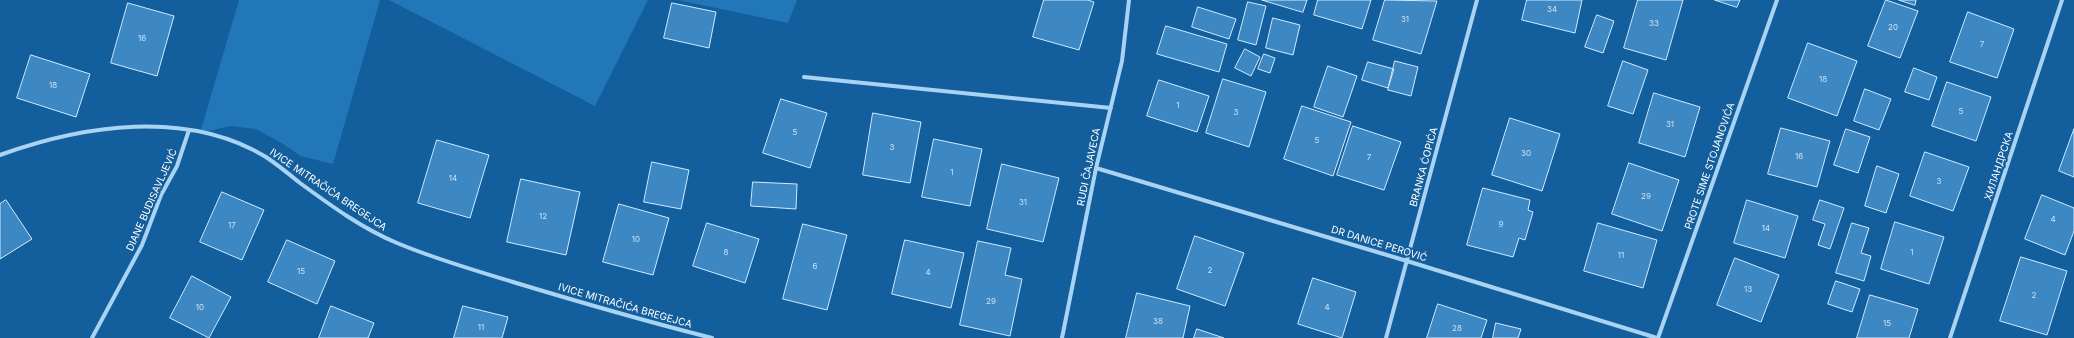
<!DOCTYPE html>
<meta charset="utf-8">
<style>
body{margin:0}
canvas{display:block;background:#135e9c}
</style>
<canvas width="2074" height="338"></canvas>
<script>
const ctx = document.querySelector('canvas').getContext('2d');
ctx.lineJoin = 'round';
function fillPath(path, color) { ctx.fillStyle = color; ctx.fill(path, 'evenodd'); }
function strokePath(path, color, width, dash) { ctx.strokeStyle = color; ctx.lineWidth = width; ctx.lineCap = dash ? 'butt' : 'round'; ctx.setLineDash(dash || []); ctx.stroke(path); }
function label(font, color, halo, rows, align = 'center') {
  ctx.font = font + ' Inter,sans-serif'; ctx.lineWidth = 4; ctx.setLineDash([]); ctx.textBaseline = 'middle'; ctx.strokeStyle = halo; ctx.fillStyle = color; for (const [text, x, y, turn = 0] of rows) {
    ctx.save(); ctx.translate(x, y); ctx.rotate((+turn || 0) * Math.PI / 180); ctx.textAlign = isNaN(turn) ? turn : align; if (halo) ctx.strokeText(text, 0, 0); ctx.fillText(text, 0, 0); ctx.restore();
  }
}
const green = new Path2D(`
 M239,0H380L333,164L301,156L280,142L256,129L230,126L200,133Z
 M389,0H648L595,106Z
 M678,0H797L788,23Z`);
const building = new Path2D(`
 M1044,0H1088L1094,2L1079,50L1033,37Z
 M1262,0H1307L1303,12Z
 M1318,0H1371L1362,29L1314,15Z
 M1385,0L1437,1L1421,54L1373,40Z
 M1527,0H1582L1575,33L1522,20Z
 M1638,0H1683L1666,60L1624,48Z
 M1715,0H1740L1737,7Z
 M1886,0L1918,11L1900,58L1868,46Z
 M1899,0H1916L1915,5Z
 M1248,2L1266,6L1256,45L1238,40Z
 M128,3L174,16L157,76L111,63Z
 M672,3L716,12L709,48L664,38Z
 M1198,7L1236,19L1229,39L1192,27Z
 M1968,12L2014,29L1997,78L1950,62Z
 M1597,15L1614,21L1603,53L1585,47Z
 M1273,18L1300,25L1293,55L1266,48Z
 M1166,26L1227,44L1219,72L1157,54Z
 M1808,43L1857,61L1837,116L1788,98Z
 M1245,49L1260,57L1251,76L1235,68Z
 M1264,54L1275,58L1270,73L1258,69Z
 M31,55L90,74L76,117L17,98Z
 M1395,61L1418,67L1411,96L1388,90Z
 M1623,61L1648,70L1633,114L1608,106Z
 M1368,62L1394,69L1388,88L1362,80Z
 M1328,66L1357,76L1343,117L1314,107Z
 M1914,68L1937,77L1929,100L1905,92Z
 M1223,79L1266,92L1249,147L1206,133Z
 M1159,80L1209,96L1197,132L1147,116Z
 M1947,82L1991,97L1976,141L1932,126Z
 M1865,89L1891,99L1879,130L1854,121Z
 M1654,93L1700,107L1685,157L1639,143Z
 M781,99L827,113L810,168L763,153Z
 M1302,106L1351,122L1333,176L1284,159Z
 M873,113L921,122L910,183L863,175Z
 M1510,118L1560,134L1542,191L1492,175Z
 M1353,126L1401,142L1384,190L1337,175Z
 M1781,128L1830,141L1817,187L1768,174Z
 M1846,129L1870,137L1858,173L1834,165Z
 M2074,129V177L2059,171Z
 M934,139L982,149L970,206L922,197Z
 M437,140L489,155L470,218L418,203Z
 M1925,152L1969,167L1953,211L1910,196Z
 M652,162L689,170L681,209L644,202Z
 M1629,163L1679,180L1662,231L1612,214Z
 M1002,164L1059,178L1043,242L987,229Z
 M1877,166L1899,174L1886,213L1865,206Z
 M521,179L580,192L566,255L507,242Z
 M753,182L797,184L796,209L751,206Z
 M1483,188L1530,200L1528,210L1533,212L1525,240L1519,238L1513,257L1467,245Z
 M222,192L264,210L242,260L200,242Z
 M2042,195L2074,208V231L2065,255L2025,239Z
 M6,200L32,239L0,259V204Z
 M1747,200L1798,216L1785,258L1734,243Z
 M1820,200L1844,208L1830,249L1818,245L1825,224L1813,220Z
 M619,204L669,218L653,275L603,262Z
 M1895,222L1944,237L1929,284L1881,269Z
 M707,223L759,239L745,283L693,266Z
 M1598,223L1657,240L1643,288L1584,271Z
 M1852,223L1869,228L1861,253L1871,256L1864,281L1836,273Z
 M803,224L847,235L827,310L783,299Z
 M1195,236L1244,253L1225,306L1177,289Z
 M287,240L335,261L317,304L268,282Z
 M905,240L964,253L951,308L892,294Z
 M978,241L1011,248L1005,275L1022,279L1010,336L960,325Z
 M2021,257L2067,271L2047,335L2000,321Z
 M1735,258L1779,275L1761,322L1717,305Z
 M192,276L231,297L209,338L170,318Z
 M1313,278L1356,292L1342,338L1298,324Z
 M1836,281L1860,289L1852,312L1828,304Z
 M1137,293L1190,306L1183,338H1126Z
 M1870,295L1918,309L1909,338H1857Z
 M1438,304L1487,320L1481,338H1427Z
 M331,306L374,323L368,338H319Z
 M463,306L508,317L502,338H454Z
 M1496,323L1521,329L1518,338H1493Z
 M1197,329L1224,338H1194Z`);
const street = new Path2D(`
 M804,77L1111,108
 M0,155C83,125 187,109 266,157C278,165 289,174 300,183C330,205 363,229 397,243C435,259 474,270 513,282C579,302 645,321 712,338
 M1096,168L1407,261L1657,338
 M92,338L142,245L161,195L177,166L189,130
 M1062,338L1096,168L1122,61L1129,0
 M1386,338L1477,0
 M1658,338L1777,0
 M1950,338L2062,0`);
const numberNames = [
 ["34",1552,10],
 ["31",1405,20],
 ["33",1654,24],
 ["20",1893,28],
 ["16",142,39],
 ["7",1982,45],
 ["18",1823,80],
 ["18",53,86],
 ["1",1178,106],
 ["5",1961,112],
 ["3",1236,113],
 ["31",1670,125],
 ["5",795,133],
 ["5",1317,141],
 ["3",892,148],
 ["30",1526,154],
 ["16",1799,157],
 ["7",1369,158],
 ["1",952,173],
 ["14",453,179],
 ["3",1939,182],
 ["29",1646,197],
 ["31",1023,203],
 ["12",543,217],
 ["4",2053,220],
 ["9",1501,225],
 ["17",232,226],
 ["14",1766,229],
 ["10",636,240],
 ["8",726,253],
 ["1",1912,253],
 ["11",1621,256],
 ["6",815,267],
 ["2",1210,271],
 ["15",301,272],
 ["4",928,273],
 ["13",1748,290],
 ["2",2034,296],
 ["29",991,302],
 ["10",200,308],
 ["4",1327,308],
 ["38",1158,322],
 ["15",1887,324],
 ["11",481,328],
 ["28",1457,329]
];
const streetNames = [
 ["PROTE SIME STOJANOVIĆA",1710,166,-71],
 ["ХИЛАНДРСКА",1999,166,-72],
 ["RUDI ČAJAVECA",1089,167,-78],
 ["BRANKA ĆOPIĆA",1424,167,-75],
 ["IVICE MITRAČIĆA BREGEJCA",328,190,34],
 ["DIANE BUDISAVLJEVIĆ",152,200,-66],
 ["DR DANICE PEROVIĆ",1379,244,17],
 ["IVICE MITRAČIĆA BREGEJCA",625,306,16]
];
fillPath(green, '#2277b9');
fillPath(building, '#3d87c3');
strokePath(building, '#d1eafd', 1);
strokePath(street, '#a9d3f3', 4);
label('8px', '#cee1f0', null, numberNames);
label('10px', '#fff', '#135e9c', streetNames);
</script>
